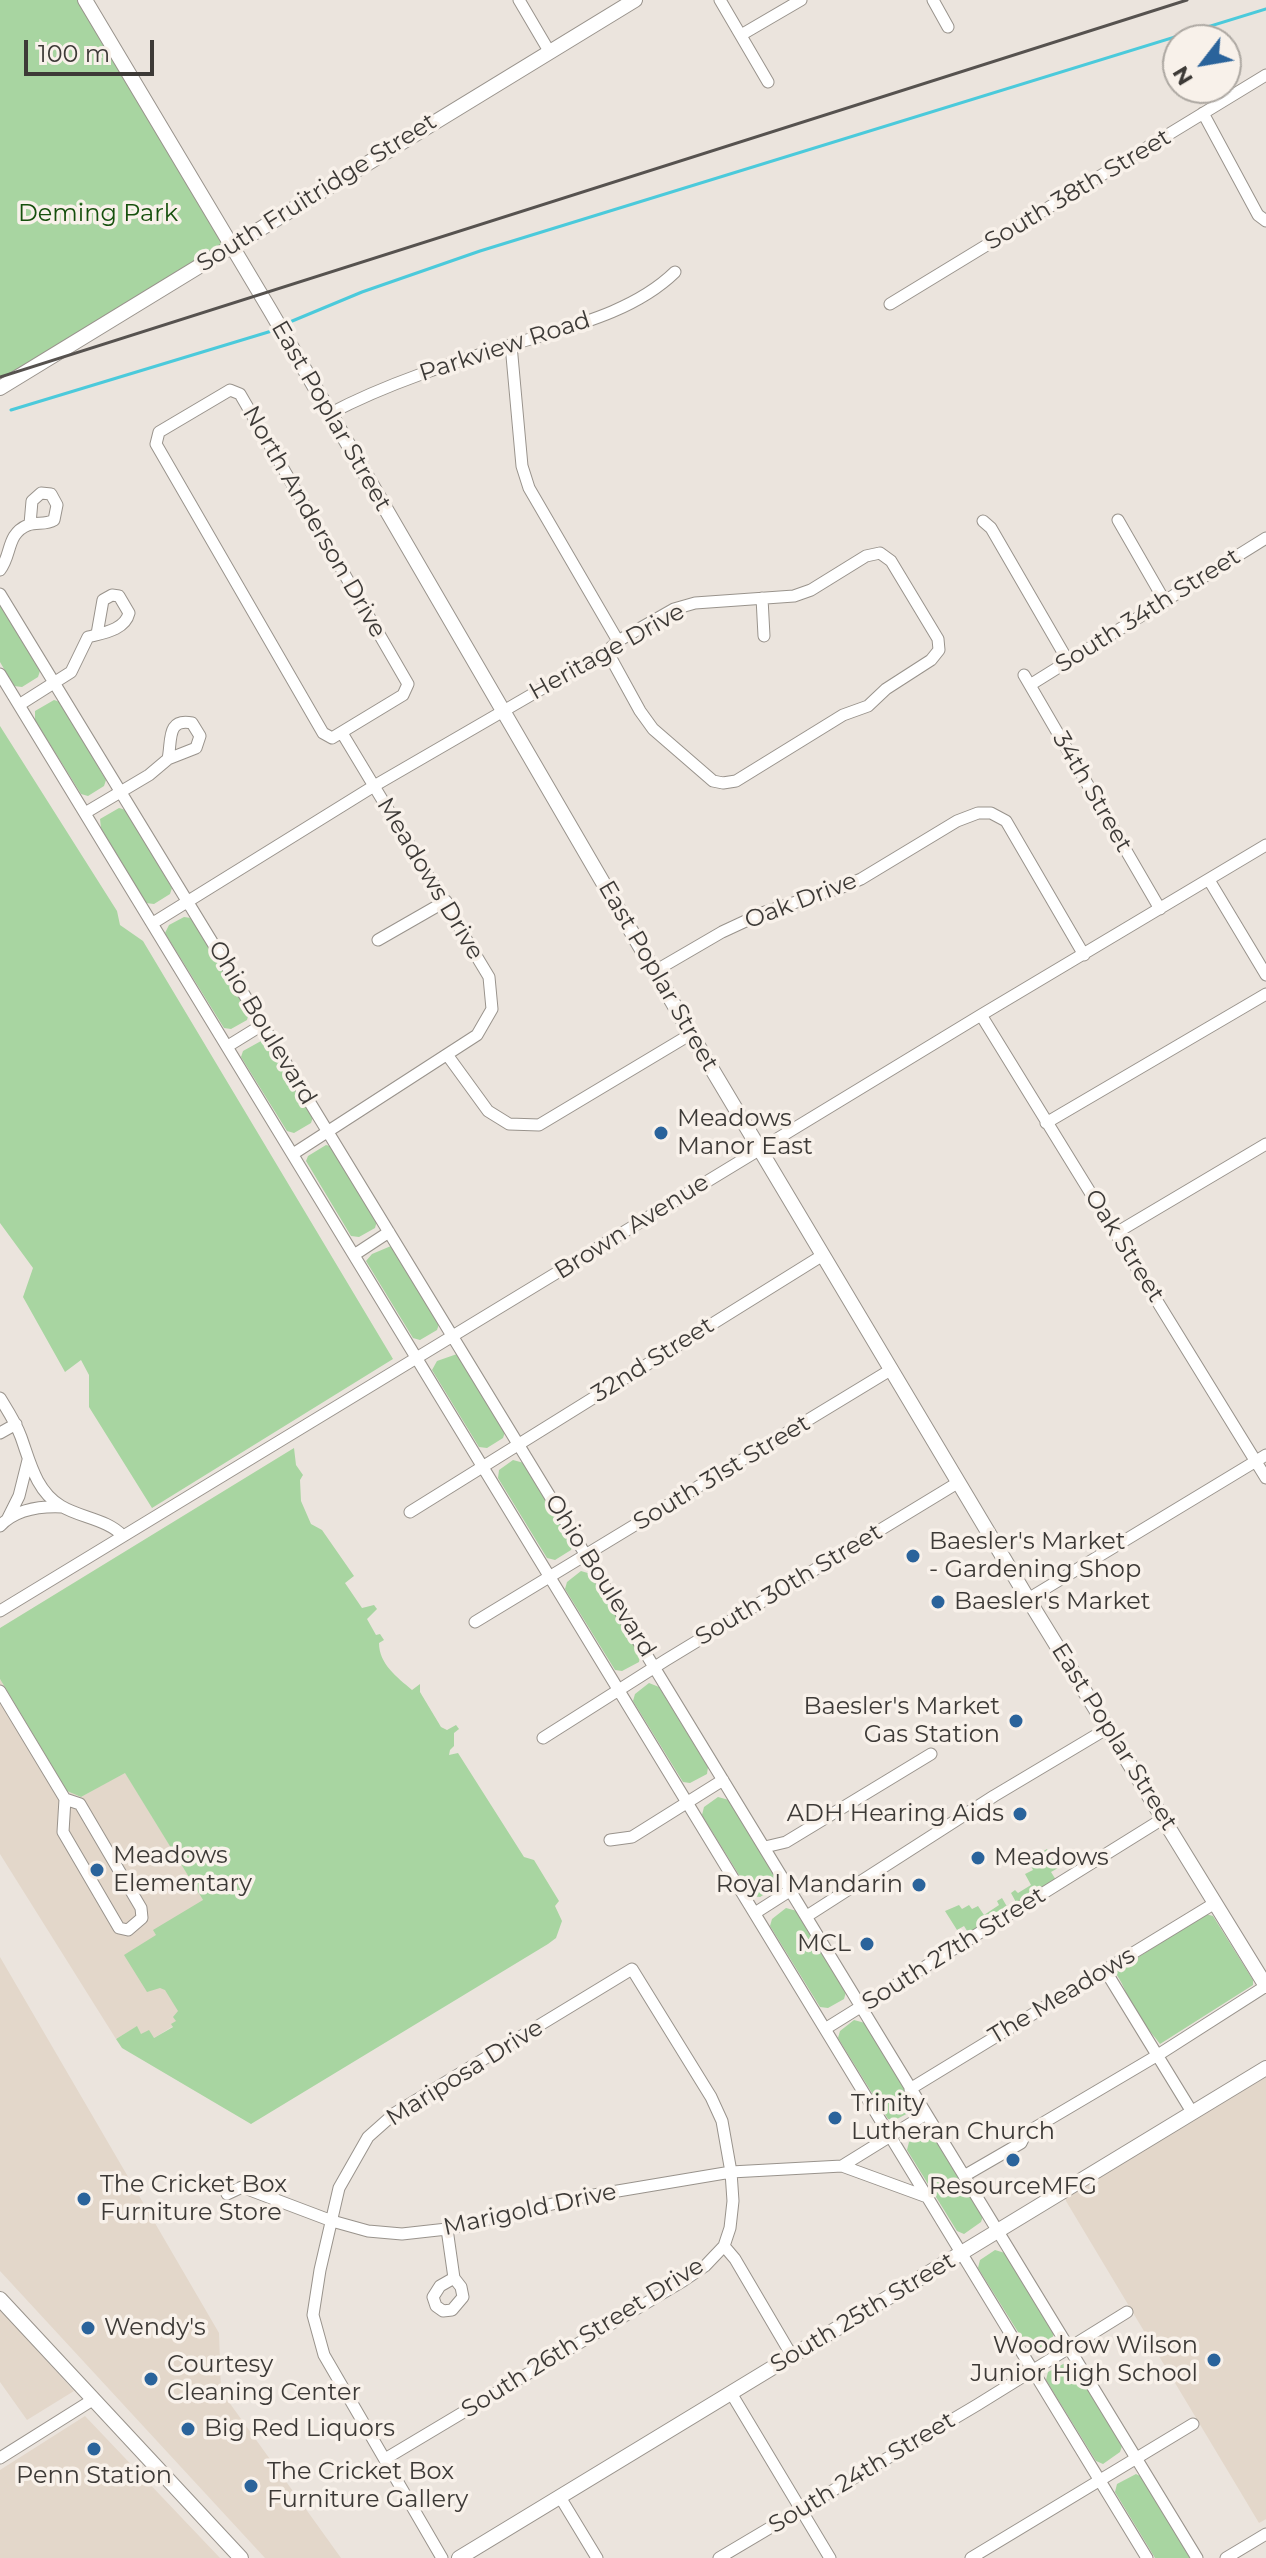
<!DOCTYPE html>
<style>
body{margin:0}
#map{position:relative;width:1266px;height:2558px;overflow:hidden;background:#ebe4dd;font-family:Montserrat,sans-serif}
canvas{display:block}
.north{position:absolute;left:1162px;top:24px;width:80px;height:80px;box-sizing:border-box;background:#f8f1ea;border:2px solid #ada8a2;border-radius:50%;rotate:239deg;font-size:22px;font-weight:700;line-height:32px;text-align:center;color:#3d3a37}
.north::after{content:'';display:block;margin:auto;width:28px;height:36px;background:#2a639b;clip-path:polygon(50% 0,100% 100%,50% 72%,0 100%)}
.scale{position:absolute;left:24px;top:40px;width:130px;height:36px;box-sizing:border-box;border:4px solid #3d3a37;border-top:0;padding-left:10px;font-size:24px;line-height:28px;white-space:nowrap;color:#3d3a37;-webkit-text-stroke:6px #f8f1ea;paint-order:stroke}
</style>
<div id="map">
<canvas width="1266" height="2558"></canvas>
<div class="north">N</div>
<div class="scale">100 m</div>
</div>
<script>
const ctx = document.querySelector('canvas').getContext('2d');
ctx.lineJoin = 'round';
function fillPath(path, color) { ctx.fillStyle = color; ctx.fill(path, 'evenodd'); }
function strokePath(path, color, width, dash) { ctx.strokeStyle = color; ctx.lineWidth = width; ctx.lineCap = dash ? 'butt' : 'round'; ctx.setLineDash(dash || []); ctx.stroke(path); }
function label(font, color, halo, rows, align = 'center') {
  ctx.font = font + ' Montserrat,sans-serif'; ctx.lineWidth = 7; ctx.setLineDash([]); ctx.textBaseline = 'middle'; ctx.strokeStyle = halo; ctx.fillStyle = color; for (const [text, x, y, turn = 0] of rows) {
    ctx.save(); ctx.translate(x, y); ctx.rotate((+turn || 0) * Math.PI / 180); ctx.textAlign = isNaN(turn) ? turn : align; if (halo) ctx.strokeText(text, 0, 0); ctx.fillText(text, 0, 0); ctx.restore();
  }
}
const built = new Path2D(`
 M0,1679L67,1791L81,1797L125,1772L203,1900L270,1966L154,2038L141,2034L136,2027L116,2039L0,1854Z
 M0,1957L219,2333L221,2391L341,2558H265L0,2271Z
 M1266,2077V2519L1259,2523L1066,2201V2196Z
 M0,2309L74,2391L27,2420L0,2382Z
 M85,2416L220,2558H0V2470Z`);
const green = new Path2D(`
 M0,0H81L232,245L38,365L0,377Z
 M0,605L40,671L38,677L22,687L14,686L0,662Z
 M54,700L60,702L106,780L104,786L88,796L81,794L35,720V711Z
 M0,726L117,911L120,925L143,941L393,1359L152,1508L89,1407V1375L81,1360L65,1372L23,1297L33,1268L0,1223Z
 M119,808L126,810L172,888L170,894L154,904L146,903L101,828L100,819Z
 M184,917L191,918L249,1013L247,1020L231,1029L224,1028L165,933L169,925Z
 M261,1041H265L313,1117L311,1123L294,1133L287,1131L241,1057L243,1051Z
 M326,1145L330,1146L377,1221L375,1228L359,1237L351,1236L306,1161L308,1156Z
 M391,1246L439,1324L437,1330L420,1340L413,1338L366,1261L372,1254Z
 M457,1354L505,1432L503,1438L487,1448L479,1447L432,1370L437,1361Z
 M294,1448L296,1465L303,1475L300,1480L301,1501L311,1524L322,1530L354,1576L345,1583L362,1608L374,1605L377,1609L367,1619L376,1635L380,1634L384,1640L379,1643C379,1664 397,1677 412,1690L420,1684V1692L441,1727L447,1730L456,1725L459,1729L454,1733V1746L450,1750L449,1755L458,1753L524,1857L534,1860L559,1901L555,1906L562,1921L556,1938L548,1944L251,2124L122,2048L116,2039L137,2026L141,2034L149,2030L154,2038L173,2027L171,2024L176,2021L173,2017L178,2011L165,1990L160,1988L147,1992L124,1955L156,1935L153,1930L203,1900L125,1773L81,1797L67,1791L0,1679V1628Z
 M513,1460L524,1463L573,1544L571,1550L555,1560L547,1558L498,1478L499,1470Z
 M581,1571L591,1574L640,1655L639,1662L622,1671L615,1670L565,1589L567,1582Z
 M649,1683L659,1687L708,1767L707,1774L690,1783L683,1782L633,1701L635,1694Z
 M718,1797L729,1800L778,1881L776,1887L760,1897L752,1896L702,1815L704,1807Z
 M1047,1849L1058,1868L1051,1872L1056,1880L1017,1904L1011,1893L1015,1890L1018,1893L1031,1885L1025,1874L1033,1870L1031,1866L1038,1863L1036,1860L1042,1856L1040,1853Z
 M1002,1898L1009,1910L969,1934L964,1926L957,1930L945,1911L959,1905L962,1909L969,1905L972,1909L978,1906L984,1915L999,1905L997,1901Z
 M786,1908L797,1911L846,1992L844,1999L828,2008L820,2007L770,1926L772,1919Z
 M1206,1914L1213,1916L1253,1980V1985L1160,2044C1152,2032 1133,2015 1129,2001C1125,1989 1122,1983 1115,1972Z
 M854,2020L865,2023L914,2104L912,2111L895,2120L888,2119L838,2038L840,2031Z
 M923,2132L934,2135L983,2216L981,2222L964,2234L957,2231L907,2150L909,2142Z
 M995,2250L1005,2253L1054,2333L1052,2340L1035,2351L1028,2348L978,2268L980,2260Z
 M1067,2362L1073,2365L1122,2446L1120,2452L1103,2464L1096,2461L1046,2380L1048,2372Z
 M1136,2474L1142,2477L1190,2558H1155L1115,2492L1117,2484Z`);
const stream = new Path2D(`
 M285,324L362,292L480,251L1266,9
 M11,410L275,330`);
const minor = new Path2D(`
 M519,0L549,51
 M720,0L768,82
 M933,0L948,27
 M741,35L801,0
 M1203,113L1258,215L1266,221
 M890,304L1266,75
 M511,345L522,466L529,488L618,641
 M230,390L240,394L408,684L403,695L332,738L323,733L156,444L159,432Z
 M329,414C388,383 451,363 514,344C568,327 633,313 675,272
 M1118,520L1164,600
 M983,521L991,528L1068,661
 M0,570C12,555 6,534 28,525C37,522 46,525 54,520L57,505L51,494L41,493L32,501L30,524
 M0,594L1197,2558
 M762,598L764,636
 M0,674L1147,2558
 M1024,675L1160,909
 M1030,685L1266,538
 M19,705L71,672L88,637C103,633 125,630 129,613L119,596L112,595L103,600L97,634
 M85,813L149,775L168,759L196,748L200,736L192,723C166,718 172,741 168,759
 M1209,880L1266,975
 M153,923L374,786L607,651L618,641L674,609L695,603L794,596L811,590L866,556L880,553L891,561L938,639L939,650L931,660L886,689L868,706L843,715L736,781L723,783L713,781L653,729L640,711L607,651
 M378,940L446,901
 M655,971L722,932L765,912L840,888L861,879L957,821L978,813H991L1006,821L1084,955
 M981,1015L1266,1478
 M228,1046L262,1025
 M448,1056L488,1111L509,1124L539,1125L691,1034
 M1046,1123L1266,994
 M293,1154L477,1035L492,1009L489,977L342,733
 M1116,1233L1266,1144
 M354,1255L389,1232
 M0,1398C8,1411 16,1423 21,1437C30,1462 36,1491 61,1506C81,1518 107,1519 123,1536
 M0,1433L16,1424
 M410,1512L823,1255
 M8,1518L19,1496L28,1460
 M0,1526C16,1509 39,1506 62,1507
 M1028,1599L1266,1455
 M0,1611L981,1015L1266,845
 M475,1622L892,1369
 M0,1691L65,1799L63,1832L119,1928L128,1930L142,1918L141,1908L80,1804L65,1799
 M543,1738L666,1660L959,1482
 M610,1840L632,1837L723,1780
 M765,1847L786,1842L931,1754
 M755,1913L791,1890
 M807,1916L994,1796L1108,1728
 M1105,1970L1192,2112
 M825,2029L1164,1818
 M910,2089L1215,1903
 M842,2166L926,2114
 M964,2176L1021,2143L1026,2133L1158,2055L1266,1986
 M227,2194L242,2187L332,2221L368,2231L402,2234L447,2229L582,2197L731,2172L842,2166L927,2197
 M447,2229L454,2278L440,2286L433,2297L436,2306L443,2311L452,2310L463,2297L461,2287L454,2278
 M724,2246L735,2259L792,2356
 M731,2393L830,2558
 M0,2458L94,2399
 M385,2459L683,2281L705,2266L724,2246L730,2228L733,2201L731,2172L722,2121L711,2097L632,1969L395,2113L368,2137L339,2188L320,2270L313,2315L324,2355L442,2558
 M560,2497L597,2558
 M719,2558L977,2405L1127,2312
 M971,2558L1193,2424
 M1226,2558L1266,2534`);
const major = new Path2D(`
 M85,0L270,310L691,1034L1028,1599L1266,1986
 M0,388L635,0
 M0,2299L241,2558
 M459,2558L1266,2068`);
const rail = new Path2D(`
 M0,377L1187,0`);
const markers = [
 [661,1133,8,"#2a639b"],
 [913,1556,8,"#2a639b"],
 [938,1602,8,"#2a639b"],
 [1016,1721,8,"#2a639b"],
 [1020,1814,8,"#2a639b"],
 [978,1858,8,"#2a639b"],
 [97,1870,8,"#2a639b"],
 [919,1885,8,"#2a639b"],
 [867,1944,8,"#2a639b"],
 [835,2118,8,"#2a639b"],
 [1013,2160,8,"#2a639b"],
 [84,2199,8,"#2a639b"],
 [88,2328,8,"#2a639b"],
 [1214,2360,8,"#2a639b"],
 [151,2379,8,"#2a639b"],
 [188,2429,8,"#2a639b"],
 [94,2449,8,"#2a639b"],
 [251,2486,8,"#2a639b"]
];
const streetNames = [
 ["South 38th Street",1078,190,-31],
 ["South Fruitridge Street",317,193,-32],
 ["Parkview Road",505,347,-18],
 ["East Poplar Street",331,416,60],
 ["North Anderson Drive",314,522,60],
 ["South 34th Street",1148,611,-32],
 ["Heritage Drive",607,652,-29],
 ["34th Street",1092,792,60],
 ["Meadows Drive",430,879,59],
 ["Oak Drive",801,901,-21],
 ["East Poplar Street",658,976,60],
 ["Ohio Boulevard",262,1023,59],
 ["Brown Avenue",632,1227,-32],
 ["Oak Street",1124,1246,58],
 ["32nd Street",653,1360,-32],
 ["South 31st Street",722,1473,-31],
 ["Ohio Boulevard",600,1576,58],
 ["South 30th Street",789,1585,-31],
 ["East Poplar Street",1114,1737,58],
 ["South 27th Street",954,1949,-32],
 ["The Meadows",1062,1996,-31],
 ["Mariposa Drive",465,2073,-32],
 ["Marigold Drive",530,2210,-12],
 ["South 25th Street",863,2313,-31],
 ["South 26th Street Drive",583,2338,-32],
 ["South 24th Street",862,2473,-31]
];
const parkNames = [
 ["Deming Park",98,214]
];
const poiNames = [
 ["Meadows",677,1119],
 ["Manor East",677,1147],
 ["Baesler's Market",929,1542],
 ["- Gardening Shop",929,1570],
 ["Baesler's Market",954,1602],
 ["Baesler's Market",1000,1707,"right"],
 ["Gas Station",1000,1735,"right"],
 ["ADH Hearing Aids",1004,1814,"right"],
 ["Meadows",113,1856],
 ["Elementary",113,1884],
 ["Meadows",994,1858],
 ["Royal Mandarin",903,1885,"right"],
 ["MCL",851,1944,"right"],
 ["Trinity",851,2104],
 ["Lutheran Church",851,2132],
 ["The Cricket Box",100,2185],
 ["Furniture Store",100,2213],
 ["ResourceMFG",1013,2187,"center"],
 ["Wendy's",104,2328],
 ["Woodrow Wilson",1198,2346,"right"],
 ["Junior High School",1198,2374,"right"],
 ["Courtesy",167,2365],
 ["Cleaning Center",167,2393],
 ["Big Red Liquors",204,2429],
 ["The Cricket Box",267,2472],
 ["Furniture Gallery",267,2500],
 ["Penn Station",94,2476,"center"]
];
fillPath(built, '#e3d7ca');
fillPath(green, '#a8d5a1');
strokePath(stream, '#4bcadb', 3);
strokePath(minor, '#99938c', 13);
strokePath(major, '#99938c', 16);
strokePath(minor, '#fff', 11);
strokePath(major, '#fff', 14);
strokePath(rail, '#56524f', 3);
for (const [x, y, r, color] of markers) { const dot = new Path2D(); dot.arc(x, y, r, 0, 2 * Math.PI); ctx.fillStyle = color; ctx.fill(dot); strokePath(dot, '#f8f1ea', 3); }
label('24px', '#3d3a37', '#f8f1ea', streetNames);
label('24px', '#16500d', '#f8f1ea', parkNames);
label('24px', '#3d3a37', '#f8f1ea', poiNames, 'left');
</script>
